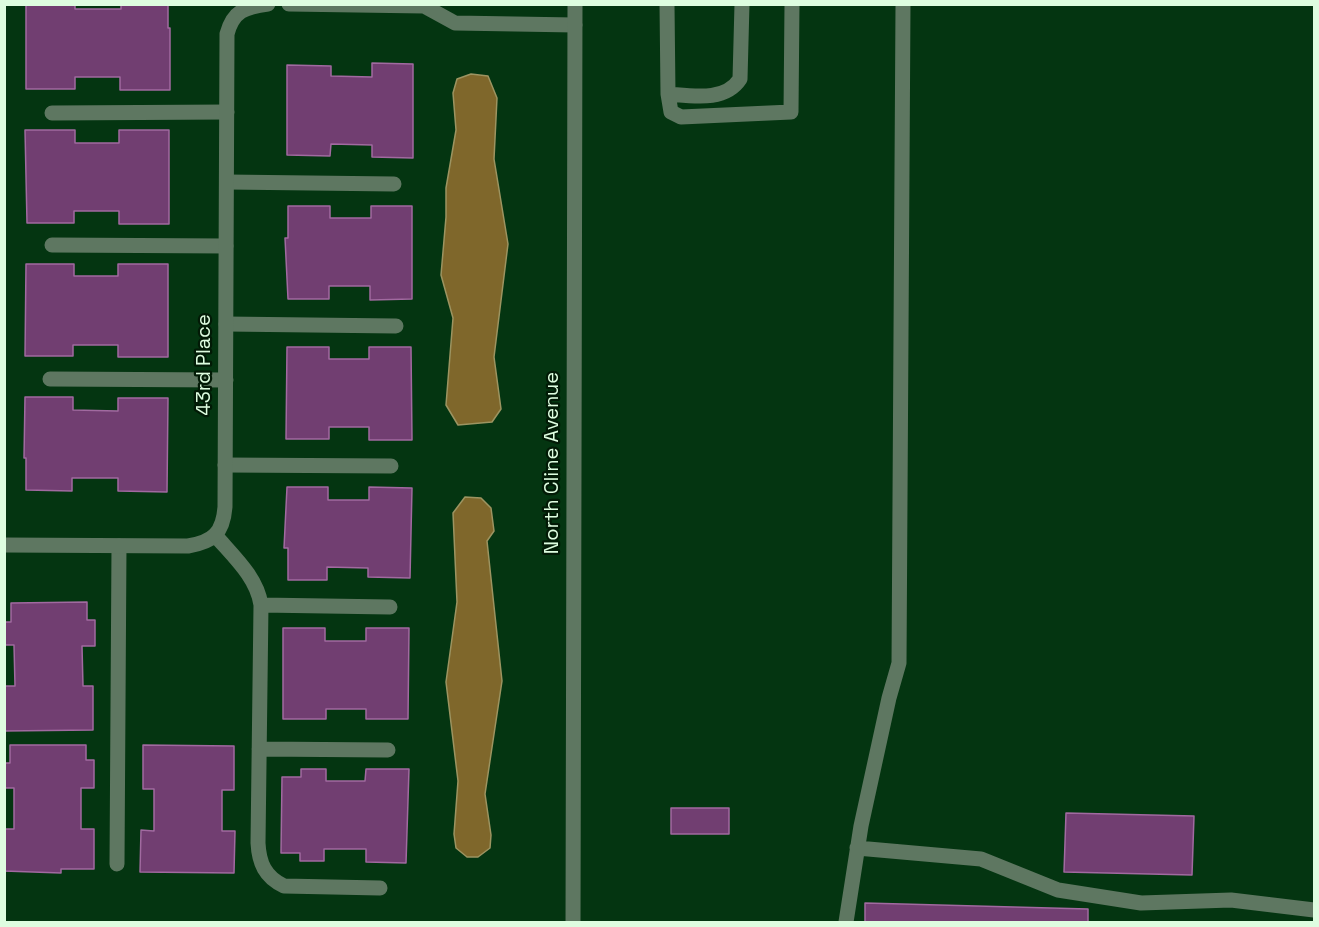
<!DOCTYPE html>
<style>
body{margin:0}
#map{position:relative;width:1319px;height:927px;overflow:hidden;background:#043511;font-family:"Space Grotesk",sans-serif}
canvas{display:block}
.frame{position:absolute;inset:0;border:6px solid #defde0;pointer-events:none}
</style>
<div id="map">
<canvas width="1319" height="927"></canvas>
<div class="frame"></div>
</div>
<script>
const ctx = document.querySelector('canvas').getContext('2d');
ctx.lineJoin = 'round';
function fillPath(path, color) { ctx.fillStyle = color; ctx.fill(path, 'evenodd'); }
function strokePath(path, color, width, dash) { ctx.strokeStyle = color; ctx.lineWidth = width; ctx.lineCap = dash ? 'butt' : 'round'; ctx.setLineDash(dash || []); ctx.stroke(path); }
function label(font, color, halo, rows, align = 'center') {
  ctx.font = font + ' "Space Grotesk",sans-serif'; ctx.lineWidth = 4.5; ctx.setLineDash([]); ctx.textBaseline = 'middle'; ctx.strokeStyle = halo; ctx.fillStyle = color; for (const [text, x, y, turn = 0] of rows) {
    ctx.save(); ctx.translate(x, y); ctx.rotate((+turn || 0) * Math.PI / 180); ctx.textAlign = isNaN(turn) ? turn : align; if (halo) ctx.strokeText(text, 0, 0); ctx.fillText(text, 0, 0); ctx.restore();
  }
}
const water = new Path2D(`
 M471,74L488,76L497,98L494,159L508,244L494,357L501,409L492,422L458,425L446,405L453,318L441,275L446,217V188L456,130L453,93L457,79Z
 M465,497L481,498L491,508L494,531L487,541L502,681L485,794L491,835L490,848L478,857H467L456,848L454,834L458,781L446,682L457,602L453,513Z`);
const building = new Path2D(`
 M26,4H75V9H121V4H168V28H170V90H120V77H75V89H26Z
 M372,63L413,64V158L372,157V145L331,144L330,156L287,155V65L331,66V76L372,77Z
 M25,130H75V143H119V130H169V224H119V211H74V223H27Z
 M288,206H330V218H371V206H412V299L370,300V286H329V299H288L285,238H288Z
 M26,264H74V276H118V264H168V357H118V345H73V356H25Z
 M287,347H329V359H369V347H411L412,440H369V427H329V439H286Z
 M25,397H73V410L118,411V398H168L167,492L118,491V478H72V491L26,490V458H24Z
 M287,487H328V500H369V487L412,488L410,578L368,577V568L327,567V580H288V548H284Z
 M87,602V620H95V646H82L83,686H93V730L4,731V686H15L14,645H4V622H11V603Z
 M283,628H325V641H366V628H409L408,719H366V709H326V719H283Z
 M10,745H86V760H94V788H81V829H94V869H61V873L4,871V829H14V788H4V763H10Z
 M143,745L234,746V790H222V831H235L234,873L140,872L141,830L154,831V789H143Z
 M301,769H326V781H365L366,769H409L406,863L366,862V849H324V861H300V853H281L282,777H301Z
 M671,808H729V834H671Z
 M1066,813L1194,816L1192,875L1064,872Z
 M865,903L1088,909V922H865Z`);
const service = new Path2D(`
 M667,4L668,94L671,112L681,117L791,112L792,4
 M668,94C693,96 725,102 740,79L742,4
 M52,113L227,112
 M227,182L394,184
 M52,245L226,246
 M226,324L396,326
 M50,379L226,380
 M225,465L391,466
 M215,535C233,556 257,577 261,605L258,843C259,863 265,877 284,886L380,888
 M261,605L390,607
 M259,749L388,750
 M857,848L981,859L1058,890L1141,903L1231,900L1314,910
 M117,864L119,546
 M846,922L861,826L889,698L899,663L903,4`);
const minor = new Path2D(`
 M289,4L424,6L455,23L575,25
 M4,545L188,546C213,542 223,533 225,507L227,34C233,11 245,7 268,4`);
const tertiary = new Path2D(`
 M573,922L575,4`);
const streetNames = [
 ["43rd Place",205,365,-90],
 ["North Cline Avenue",553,463,-90]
];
fillPath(water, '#7f672b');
strokePath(water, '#9c9461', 1.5);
fillPath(building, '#713e71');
strokePath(building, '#a16aa0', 1.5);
strokePath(service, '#5e7761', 15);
strokePath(minor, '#5e7761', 15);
strokePath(tertiary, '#5e7761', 15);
label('20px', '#defde0', '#021a06', streetNames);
</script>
